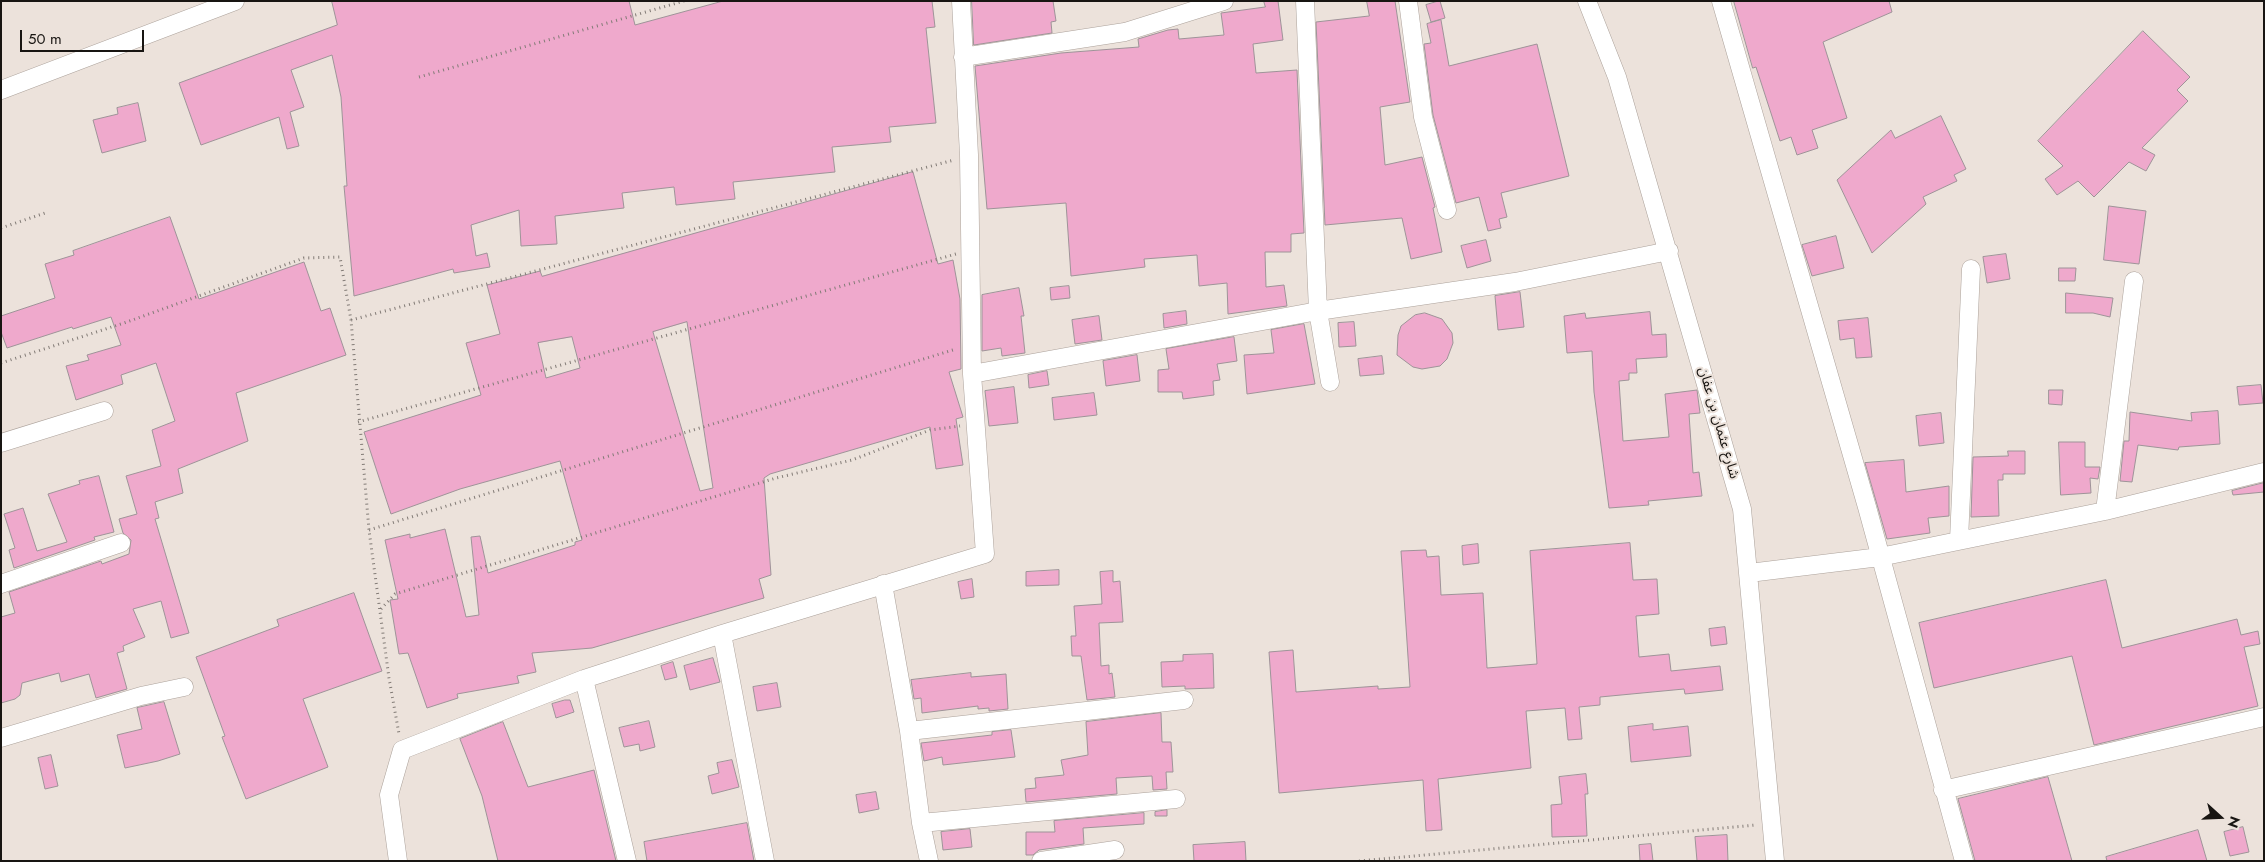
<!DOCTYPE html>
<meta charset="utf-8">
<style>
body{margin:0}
#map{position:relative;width:2265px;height:862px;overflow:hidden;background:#ece2db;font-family:Jost,sans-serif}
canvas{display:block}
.frame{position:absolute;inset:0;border:2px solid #181512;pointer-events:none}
.north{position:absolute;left:2195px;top:792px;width:50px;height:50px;-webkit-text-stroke:4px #ece2db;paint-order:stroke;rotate:110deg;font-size:14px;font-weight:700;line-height:20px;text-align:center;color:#181512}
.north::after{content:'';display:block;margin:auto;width:18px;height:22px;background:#181512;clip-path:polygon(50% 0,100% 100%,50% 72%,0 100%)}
.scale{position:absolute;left:20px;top:30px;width:124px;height:22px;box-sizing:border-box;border:2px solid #181512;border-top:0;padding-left:6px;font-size:15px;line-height:18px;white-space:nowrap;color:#181512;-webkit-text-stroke:4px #ece2db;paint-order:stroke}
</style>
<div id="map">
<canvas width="2265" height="862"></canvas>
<div class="frame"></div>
<div class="north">N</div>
<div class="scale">50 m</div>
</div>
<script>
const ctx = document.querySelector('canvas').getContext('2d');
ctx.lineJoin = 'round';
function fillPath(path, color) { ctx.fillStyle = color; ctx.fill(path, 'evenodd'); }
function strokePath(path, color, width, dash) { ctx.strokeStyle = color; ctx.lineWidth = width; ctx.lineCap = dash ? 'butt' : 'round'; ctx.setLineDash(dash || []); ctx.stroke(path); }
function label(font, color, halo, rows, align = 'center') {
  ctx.font = font + ' Jost,"Noto Sans Arabic",sans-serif'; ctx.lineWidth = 4; ctx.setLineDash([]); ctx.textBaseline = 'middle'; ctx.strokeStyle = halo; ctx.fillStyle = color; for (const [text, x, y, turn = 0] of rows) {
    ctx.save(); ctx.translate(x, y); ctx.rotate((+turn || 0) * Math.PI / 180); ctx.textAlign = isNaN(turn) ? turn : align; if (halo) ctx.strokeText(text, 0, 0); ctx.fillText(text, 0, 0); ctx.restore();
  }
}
const building = new Path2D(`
 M332,1H629L635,25L723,1H932L935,27L926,28L936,123L889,127L891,142L832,147L835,172L733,182L735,199L676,205L674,187L622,193L624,208L555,216L557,244L521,246L519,210L471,225L476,256L487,253L490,267L454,273L453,269L354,296L344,186H347L341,97L332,55L291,70L304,107L290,112L299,146L287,149L279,117L201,145L179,83L337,25Z
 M972,1H1053L1056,21L1051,22L1052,33L974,45Z
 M1264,1H1278L1283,40L1253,44L1256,73L1297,70L1304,233L1291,234V252H1265L1266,287L1284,285L1287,306L1228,314L1227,283L1199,286L1197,255L1144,259L1145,267L1071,276L1066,203L987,209L975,66L1061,53L1139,47L1138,39L1168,30L1178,29L1179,39L1224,35L1221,13L1265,7Z
 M1367,1H1395L1410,102L1380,107L1385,165L1422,157L1435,207L1433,208L1442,252L1411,259L1402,218L1325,225L1316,22L1369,16Z
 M1440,1L1445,18L1431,22L1426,5Z
 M1734,1H1889L1892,12L1823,42L1847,118L1812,130L1818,148L1797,155L1791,137L1780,141L1756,67L1753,68Z
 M1441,20L1449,66L1537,44L1569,176L1501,193L1507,217L1499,219L1501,228L1488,231L1479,197L1456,203L1433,115L1424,44L1431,43L1427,24Z
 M2143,31L2190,77L2177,90L2188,101L2142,148L2155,155L2146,171L2129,162L2094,197L2078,181L2057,195L2045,179L2063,166L2038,141Z
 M138,103L146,141L102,153L93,120L118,114L117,108Z
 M1941,116L1966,169L1954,175L1957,181L1923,197L1926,204L1872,253L1837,180L1891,130L1895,138Z
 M913,172L938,264L953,260L960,299L961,369L949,372L963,417L956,419L963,465L936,469L930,427L770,474L764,478L771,575L759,579L764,598L592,648L532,653L536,672L517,676L519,683L457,694L458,698L427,708L408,653L399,654L390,600L398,599L385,540L410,534V538L445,529L466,617L479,615L471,537L480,536L488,573L575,545V542L582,540L560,461L460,489L391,514L364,432L481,395L466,343L500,334L487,285L540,271L542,276ZM687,322L713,488L700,491L653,332ZM572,337L580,368L546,378L538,343Z
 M2109,206L2146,211L2139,264L2104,260Z
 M170,217L199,299L304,262L321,311L330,308L346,355L236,393L248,441L178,469L183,493L155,502L159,518L155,519L189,633L171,638L161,601L133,609L145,637L123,646L124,651L117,653L127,689L96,698L89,674L61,682L59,673L22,683L20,695L15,699L1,703V617L15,613L9,592L101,561L102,564L129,554L131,540L123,533L119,519L137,514L126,476L161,466L152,430L175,421L156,363L121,375L123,384L76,400L66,366L89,360L87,355L121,345L111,317L73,329L72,327L7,348L1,332V316L55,298L45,264L74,255L73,251Z
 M1836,236L1844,268L1812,276L1802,245Z
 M1486,240L1491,261L1467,268L1461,246Z
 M2006,254L2010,279L1987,283L1983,257Z
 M2059,268H2076L2075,281H2059Z
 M1069,286L1070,298L1051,300L1050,288Z
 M1019,288L1024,316H1021L1025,353L1002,356L1001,348L982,351V295Z
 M1520,292L1524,327L1498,330L1495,296Z
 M2066,293L2113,298L2110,317L2093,313H2066Z
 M1186,311L1187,324L1164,328L1163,314Z
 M1650,312L1652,335L1666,334L1667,357L1636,359L1637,373H1629V380L1619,381L1623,441L1669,437L1665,394L1697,390L1700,413L1689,414L1693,473L1699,472L1702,496L1648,501L1649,505L1609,508L1594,392L1592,351L1567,353L1564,316L1585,313L1586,318Z
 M1425,313L1442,319L1452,333L1453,343L1447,359L1440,366L1422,369L1413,367L1397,355L1398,335L1401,326L1415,315Z
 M1099,316L1102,340L1075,344L1072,320Z
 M1868,318L1872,357L1856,358L1854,338L1840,340L1838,321Z
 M1354,322L1356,346L1339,347L1338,323Z
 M1304,324L1315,384L1247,394L1244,355L1274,353L1271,330Z
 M1234,337L1237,361L1217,364L1220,380L1213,381L1214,395L1183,399L1182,392H1158V370L1169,369L1166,349Z
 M1137,355L1140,381L1106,386L1103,361Z
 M1382,356L1384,374L1360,376L1358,359Z
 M1047,371L1049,385L1029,388L1028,375Z
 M2261,385L2263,403L2239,405L2237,387Z
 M1014,387L1018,423L989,426L985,391Z
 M2049,390H2063L2062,405L2049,404Z
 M1094,393L1097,415L1054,420L1052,398Z
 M2218,411L2220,444L2179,447L2178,450L2138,445L2132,482L2120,481L2124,441H2129L2130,412L2192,421L2191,413Z
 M1941,413L1944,443L1919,446L1916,416Z
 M2059,442H2085V467H2100L2098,479L2090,478L2091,493L2061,495Z
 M2008,451H2025V474H2003V480H1998L1999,516L1971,517L1973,457L2008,456Z
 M1904,460L1906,492L1949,486V516L1928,518L1930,533L1887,539L1865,463Z
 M99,476L114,532L94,537L95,540L14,568L9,550L15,548L4,514L23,508L37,551L67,542L48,494L80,484L79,481Z
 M2264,483V492L2233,495L2232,491Z
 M1630,543L1633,580L1657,579L1659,614L1636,616L1639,657L1669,654L1671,671L1720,666L1723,690L1685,694L1684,689L1600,697V705L1579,707L1582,739L1568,740L1565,708L1526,711L1531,768L1438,779L1442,830L1426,831L1423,780L1279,793L1269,652L1293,650L1296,692L1378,686V689L1410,687L1401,551L1426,550L1427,557L1439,556L1441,595L1483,593L1487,668L1537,664L1530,551Z
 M1478,544L1479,563L1463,565L1462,546Z
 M1059,570V585L1026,586V572Z
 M1113,571V582L1120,581L1123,622L1099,623L1101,666L1109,665V674L1112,673L1115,697L1087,700L1081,656H1072L1071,636H1076L1074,606L1102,604L1100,572Z
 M972,579L974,597L961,599L958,582Z
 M2106,580L2122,648L2237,619L2241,635L2258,631L2260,644L2244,647L2258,706L2094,745L2072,656L1934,688L1919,623Z
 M354,593L382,671L303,699L328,767L246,799L222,737L225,736L196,657L279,626L277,620Z
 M1725,627L1727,644L1711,646L1709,629Z
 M1213,654L1214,688L1185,689V686L1162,687L1161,662L1183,661V655Z
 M713,658L720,682L690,690L684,666Z
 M673,662L677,677L665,680L661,666Z
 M971,673V677L1006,674L1008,709L989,711V708L978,709V706L922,713L921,698L914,699L911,680Z
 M777,683L781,707L757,711L753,687Z
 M565,700H570L574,712L556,718L552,704Z
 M164,702L180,754L158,761L125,768L117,735L142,729L137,708Z
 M1161,713L1162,742H1171L1173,772H1166L1167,789L1153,790L1152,776L1116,778L1117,794L1026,802L1025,789L1036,788L1035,778L1064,775L1061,760L1088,755L1086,722Z
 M649,721L655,747L640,751L639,744L624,747L619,728Z
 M503,722L528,787L594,770L616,861H498L482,796L460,739Z
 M1653,724V730L1688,726L1691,756L1631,762L1628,727Z
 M1011,730L1015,757L943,765L942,757L924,761L921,743L992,735V732Z
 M51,755L58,786L45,789L38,758Z
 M732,760L739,787L712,794L708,776L719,773L717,763Z
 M1586,774L1588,794H1585L1587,836L1552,837L1551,805L1562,804L1559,777Z
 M2048,777L2072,861H1975L1958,799Z
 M876,792L879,809L859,813L856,795Z
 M1167,810V816H1155V812Z
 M1144,813V824L1083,828L1084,844L1039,850L1033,855H1026V832H1055L1054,821Z
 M747,823L754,861H647L644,842Z
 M2243,827L2249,852L2230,856L2224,832Z
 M970,829L972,847L943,850L941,832Z
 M2198,830L2207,861H2107L2106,857Z
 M1727,835L1728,861H1697L1695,837Z
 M1245,842L1246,861H1194L1193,845Z
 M1651,844L1653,861H1640L1639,845Z`);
const path = new Path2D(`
 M419,77L684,1
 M1,228L48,212
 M351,320L954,160
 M1,363L124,323L304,258L340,257L351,320L369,530L389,678L399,734
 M358,422L956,254
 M369,530L956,349
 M381,609L395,594L776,478L852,460L930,430L960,426
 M1359,861L1756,825`);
const minor = new Path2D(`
 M1305,1L1318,311L1330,382
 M1408,1L1423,117L1447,210
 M1587,1L1617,77L1742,509L1775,861
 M1721,1L1867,507L1964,861
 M963,57L1125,32L1224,1
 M1,90L235,1
 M972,374L1318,311L1515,282L1669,251
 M1,443L104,411
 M2105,511L2134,281
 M1959,540L1971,269
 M1749,573L1880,557L2105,511L2264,472
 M1,584L121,543
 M883,584L909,731L921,823L929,861
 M722,634L765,861
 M584,679L627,861
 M909,731L1184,700
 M1,738L141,696L184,687
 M1943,790L2264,717
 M921,823L1176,799
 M398,861L389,795L402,750L584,679L722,634L985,554L972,374L969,155L961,1
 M1041,861L1115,850`);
const streetNames = [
 ["شارع عثمان بن عفان",1718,423,74]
];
fillPath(building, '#efa9cc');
strokePath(building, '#9e9398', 1);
strokePath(minor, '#aca29b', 19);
strokePath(path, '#827b76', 3, [1, 4]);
strokePath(minor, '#fff', 18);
label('14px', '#181512', '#ece2db', streetNames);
</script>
